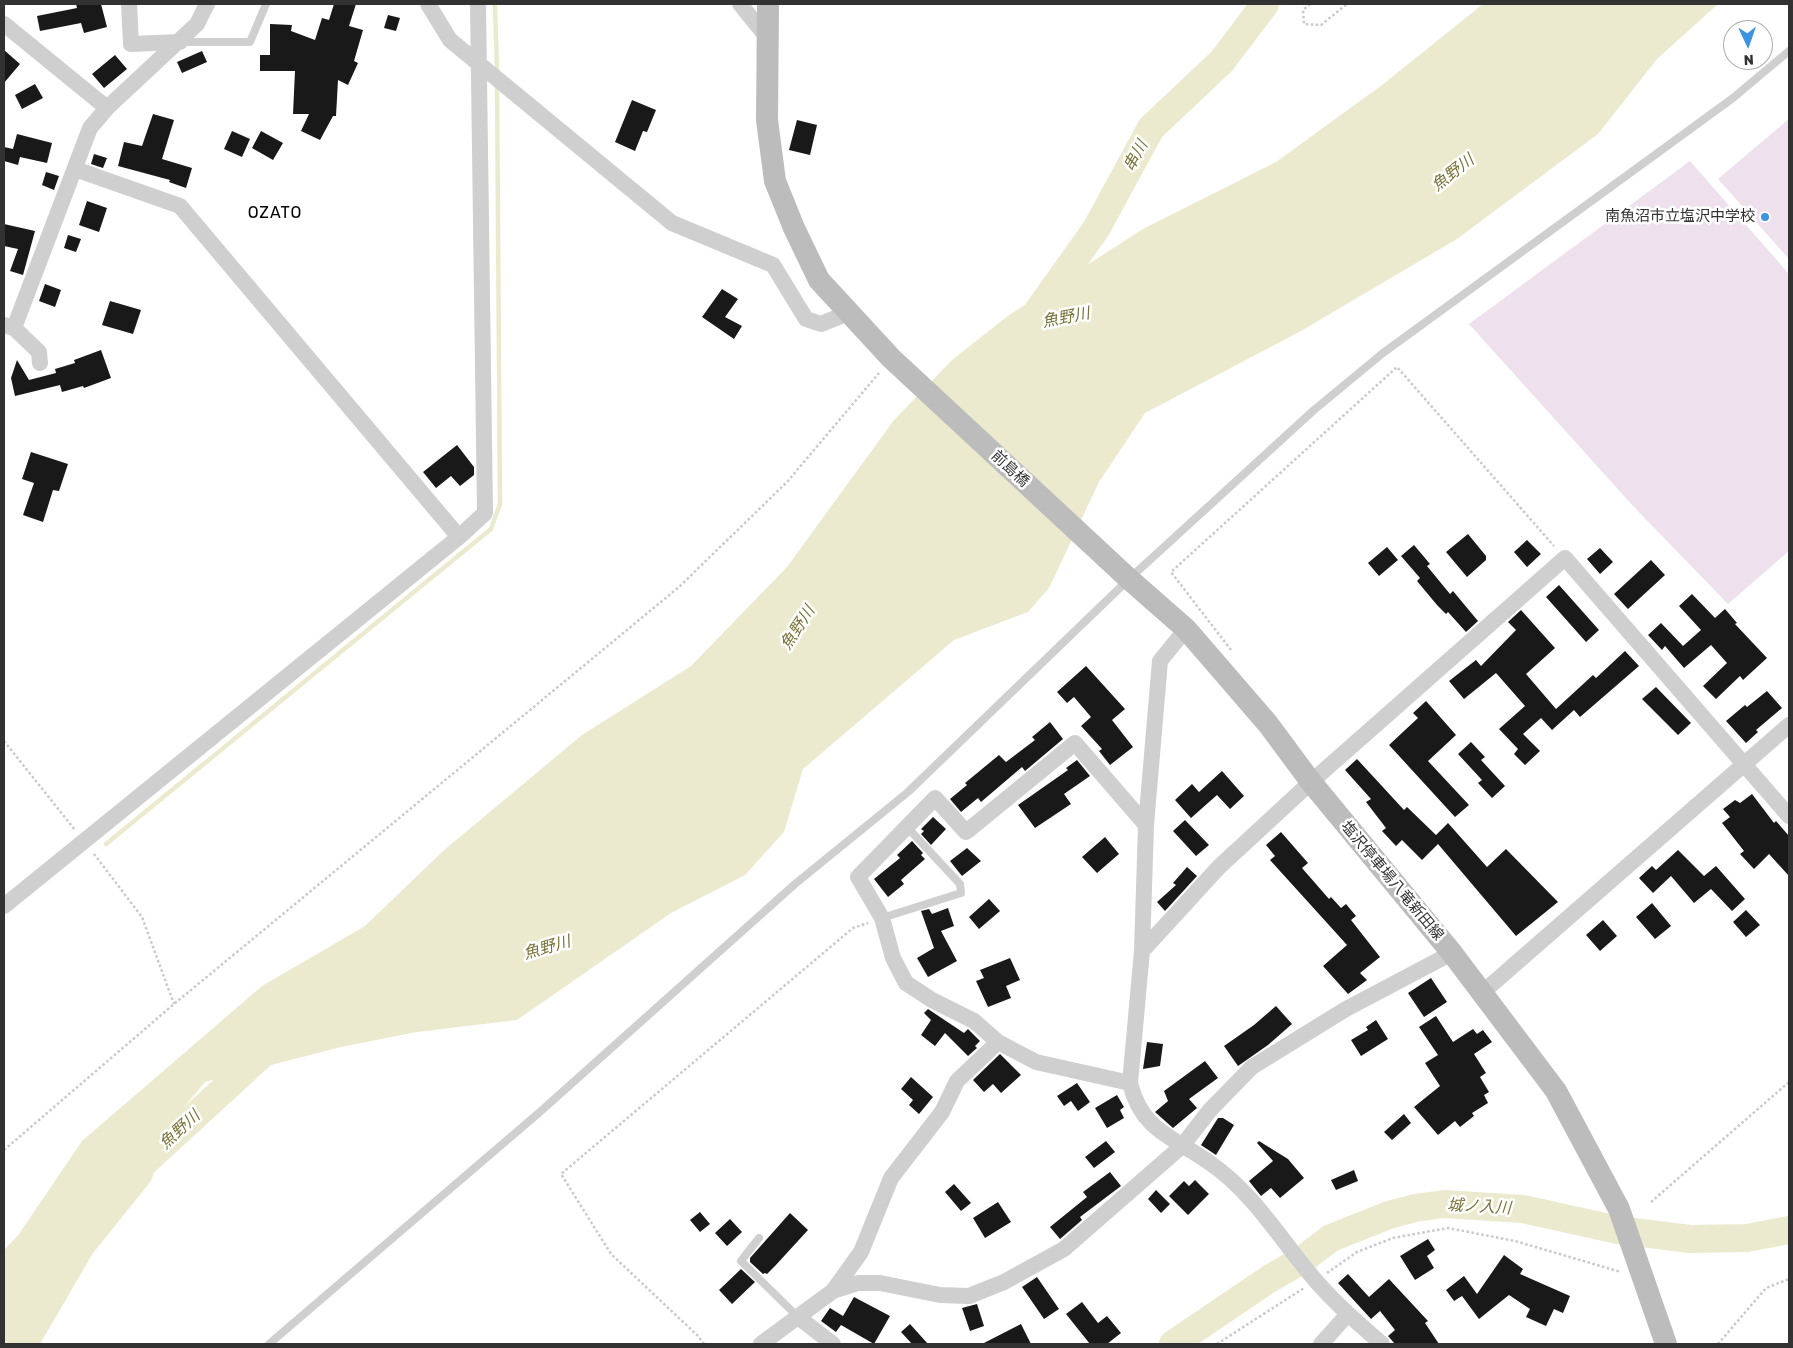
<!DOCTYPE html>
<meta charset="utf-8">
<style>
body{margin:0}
#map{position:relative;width:1793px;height:1348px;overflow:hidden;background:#fff;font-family:Rubik,sans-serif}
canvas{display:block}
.frame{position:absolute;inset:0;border:5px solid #323232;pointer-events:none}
.north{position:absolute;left:1723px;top:20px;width:50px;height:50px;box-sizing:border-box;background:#fff;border:1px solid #adadad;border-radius:50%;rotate:177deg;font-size:14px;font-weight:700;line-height:20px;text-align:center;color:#323232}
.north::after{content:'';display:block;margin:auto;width:18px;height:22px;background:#3d93df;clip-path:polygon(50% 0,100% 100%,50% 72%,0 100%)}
</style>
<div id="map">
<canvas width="1793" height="1348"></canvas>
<div class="frame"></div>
<div class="north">N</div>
</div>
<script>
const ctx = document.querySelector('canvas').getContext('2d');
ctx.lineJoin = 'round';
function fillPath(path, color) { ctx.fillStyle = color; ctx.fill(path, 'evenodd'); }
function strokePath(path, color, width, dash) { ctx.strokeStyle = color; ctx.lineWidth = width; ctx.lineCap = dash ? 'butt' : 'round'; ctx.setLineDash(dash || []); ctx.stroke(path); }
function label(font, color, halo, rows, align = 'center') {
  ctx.font = font + ' Rubik,"Noto Sans JP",sans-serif'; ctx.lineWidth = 5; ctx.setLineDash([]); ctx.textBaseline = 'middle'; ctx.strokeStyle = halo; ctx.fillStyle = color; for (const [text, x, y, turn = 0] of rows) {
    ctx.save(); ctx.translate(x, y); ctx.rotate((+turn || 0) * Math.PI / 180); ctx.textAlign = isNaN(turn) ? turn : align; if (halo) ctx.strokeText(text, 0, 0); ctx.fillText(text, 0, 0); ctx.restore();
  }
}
const green = new Path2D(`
 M1789,119V259L1718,179Z
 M1690,161L1789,274V551L1728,604L1633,506L1469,324Z`);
const water = new Path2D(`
 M1483,4H1718L1657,59L1598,134L1457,239L1301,331L1145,413L1099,482L1049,588L1028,612L954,640L803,769L784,832L745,875L671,913L517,1020L417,1032L341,1047L205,1082L170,1124L151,1181L93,1253L40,1344H4V1250L19,1234L82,1141L262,986L365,926L443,851L582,735L691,666L787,567L894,420L952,360L1009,315L1143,229L1276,162L1382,85Z`);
const stream = new Path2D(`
 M495,4L497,72
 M106,844L491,529L500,504L497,85`);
const river = new Path2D(`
 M1034,316L1096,229L1151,128L1222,61L1265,4
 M136,1170L270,1047
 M1173,1344L1269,1279L1302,1260L1331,1238L1389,1215L1415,1208L1444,1204L1523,1209L1618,1230L1690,1239L1747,1238L1789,1230`);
const building = new Path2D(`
 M76,4H101L107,27L84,33L81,23L40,31L37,16L77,8Z
 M334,4H356L349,26L363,30L354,61L358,63L348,85L338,80L336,116H333L320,140L301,131L309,114H293L295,71H260V55H270V24L292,25L291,31L315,40L322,18L329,20Z
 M388,15L400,18L396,31L384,28Z
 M4,50L20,64L4,83Z
 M202,51L207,62L182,73L177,62Z
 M115,55L127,69L104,88L92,74Z
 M35,84L43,98L22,109L15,95Z
 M632,100L656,110L647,132L643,131L635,151L615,142Z
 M153,114L174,120L162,159L192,168L186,188L169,182L170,180L118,166L124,142L142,146Z
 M797,120L817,125L810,155L789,150Z
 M232,131L250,139L242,157L224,149Z
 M261,131L283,143L273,160L252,148Z
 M17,134L52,143L47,163L20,157L18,165L4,161V147L13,149Z
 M94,154L107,158L103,168L91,164Z
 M46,172L59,176L54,190L42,185Z
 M87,201L107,208L99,232L79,225Z
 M4,224L35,231L23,275L10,271L18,249L4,246Z
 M68,235L81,239L76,252L64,248Z
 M45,284L61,290L55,307L39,301Z
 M722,289L738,299L725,317L742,326L734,339L702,317Z
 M110,301L141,310L133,334L102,325Z
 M101,350L111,378L84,388L83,386L62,392L60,385L15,396L11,378L17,360L29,380L56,373L55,369L75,363L74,360Z
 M457,445L474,467V475L460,486L451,476L436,488L423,472Z
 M31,452L68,464L59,491L53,490L43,522L23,515L34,483L22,479Z
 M1468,534L1486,556V560L1467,577L1446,552Z
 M1527,540L1541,554L1527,567L1514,552Z
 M1414,545L1430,564L1427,566L1450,594L1453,591L1478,621L1466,632L1448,612L1446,614L1437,605L1417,581L1420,578L1401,556Z
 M1387,547L1398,560L1379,576L1368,563Z
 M1600,548L1613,562L1600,574L1587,559Z
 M1651,560L1665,575L1628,609L1614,594Z
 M1559,585L1599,630L1586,642L1546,597Z
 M1692,594L1715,618L1725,609L1737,623L1735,624L1767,658L1743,680L1740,676L1716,699L1703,686L1727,663L1711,645L1684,668L1665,646L1662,650L1648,635L1661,623L1683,646L1701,630L1679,606Z
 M1521,610L1555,648L1526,674L1556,709L1593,675L1596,678L1625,651L1639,666L1580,717L1574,710L1552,730L1541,718L1523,734L1540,751L1525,765L1514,754L1518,749L1499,729L1525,706L1496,673L1464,699L1449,681L1476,660L1481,666L1516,630L1508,622Z
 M1086,666L1125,709L1112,720L1133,747L1110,765L1099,751L1102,749L1081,726L1091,717L1074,697L1067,703L1057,692Z
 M1656,687L1691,723L1678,735L1642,699Z
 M1767,691L1782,708L1756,730L1758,732L1746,743L1726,721L1745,705L1747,707Z
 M1426,701L1456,735L1428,761L1469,805L1455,817L1389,745L1418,718L1413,713Z
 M1050,722L1063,739L1025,771L1022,767L981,802L978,798L961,812L950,799L967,785L965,783L999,755L1006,762L1035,740L1032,737Z
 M1471,742L1485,757L1481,760L1505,786L1492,798L1478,783L1482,780L1458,754Z
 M1357,759L1404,810L1407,807L1436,835L1448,823L1487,867L1506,849L1558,902L1516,936L1438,844L1422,860L1402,840L1396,846L1382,831L1386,828L1366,802L1371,799L1345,770Z
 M1077,760L1090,776L1064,794L1071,804L1035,828L1018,805L1068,770L1066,768Z
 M1222,771L1244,796L1230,809L1217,795L1191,818L1175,800L1192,784L1199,792Z
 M1752,794L1774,823L1776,821L1789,836V876L1769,854L1754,869L1740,854L1744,851L1722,823L1730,817L1723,809L1735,800L1740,803Z
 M933,817L946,829L931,845L921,834L924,831L921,829Z
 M1185,820L1209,845L1196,856L1173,831Z
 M1281,832L1308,863L1302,868L1329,899L1331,897L1341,908L1346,904L1356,916L1351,920L1380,957L1360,973L1367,980L1348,994L1323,966L1347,945L1270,860L1275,856L1266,845Z
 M1105,837L1119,854L1097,873L1082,857Z
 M912,841L923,853L921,855L925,859L901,880L904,884L888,897L874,879L900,858L897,855Z
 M967,848L981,861L962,876L950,861Z
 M1678,850L1704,876L1716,866L1745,899L1732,911L1711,889L1694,903L1671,876L1653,893L1639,878L1652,866L1656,870Z
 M1187,867L1197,876L1165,911L1157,902L1176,885L1173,883Z
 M989,899L1000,911L979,929L969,917Z
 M1652,903L1671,926L1655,939L1636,917Z
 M948,908L954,926L941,931L957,961L928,977L917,958L934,948L921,911L929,909L932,914Z
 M1746,910L1760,925L1746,937L1733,922Z
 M1603,920L1617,936L1600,951L1586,935Z
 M1010,958L1020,980L1006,986L1011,998L988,1007L976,981L984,978L980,970Z
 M1431,978L1447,1002L1424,1017L1408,993Z
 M1276,1006L1292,1024L1268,1045L1238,1066L1224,1046L1254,1025Z
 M928,1009L964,1033L968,1029L980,1041L975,1046L977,1048L968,1056L945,1033L935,1046L921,1035L931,1020L924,1013Z
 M1436,1016L1453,1042L1473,1029L1477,1034L1483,1030L1492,1042L1474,1054L1486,1073L1480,1077L1489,1092L1484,1095L1488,1103L1472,1113L1474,1116L1460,1127L1455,1121L1438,1135L1414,1107L1440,1086L1425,1063L1438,1055L1419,1027Z
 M1376,1020L1388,1039L1361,1056L1351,1040L1368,1030L1366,1027Z
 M1147,1042L1163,1044L1160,1066L1143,1069Z
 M1000,1054L1021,1075L1001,1093L993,1084L984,1092L973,1080Z
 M1205,1061L1218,1078L1189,1099L1197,1108L1173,1128L1155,1112L1168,1101L1164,1091Z
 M911,1077L933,1097L919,1114L909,1105L913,1100L901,1089Z
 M1077,1083L1090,1102L1078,1111L1071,1101L1064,1106L1057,1096Z
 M1117,1095L1124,1107L1120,1110L1124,1118L1107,1128L1095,1108Z
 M1404,1114L1411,1123L1392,1140L1384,1132Z
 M1218,1118H1223L1234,1125L1216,1155L1201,1145Z
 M1106,1141L1115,1152L1094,1168L1085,1157Z
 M1259,1141L1288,1159L1304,1178L1280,1198L1271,1188L1261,1196L1249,1181L1273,1161L1257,1143Z
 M1354,1170L1358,1181L1336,1190L1331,1180Z
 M1110,1172L1121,1186L1080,1217L1082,1220L1060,1239L1050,1227L1087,1197L1083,1192Z
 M1195,1180L1209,1194L1188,1215L1169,1196L1184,1181L1189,1186Z
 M954,1184L971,1203L961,1211L945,1192Z
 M1156,1190L1170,1204L1161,1213L1148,1199Z
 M998,1202L1011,1222L985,1238L973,1218Z
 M700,1212L710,1224L700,1232L690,1220Z
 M790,1213L808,1230L775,1266L767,1274L765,1273L763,1274L750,1262V1258Z
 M730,1219L742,1232L727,1246L715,1233Z
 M1428,1239L1435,1250L1427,1256L1434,1268L1415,1280L1400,1256Z
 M1504,1255L1523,1269L1520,1274L1570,1296L1563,1313L1554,1309L1546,1326L1526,1317L1530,1309L1509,1295L1479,1319L1462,1296L1454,1301L1446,1290L1464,1276L1477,1294Z
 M741,1269L755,1282L732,1304L719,1290Z
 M1348,1274L1369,1297L1389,1279L1428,1321L1425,1323L1439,1344H1395L1388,1336L1395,1330L1380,1311L1371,1319L1338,1283Z
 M1037,1277L1059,1309L1044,1319L1022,1287Z
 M854,1297L890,1316L874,1344L841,1325L836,1332L821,1321L830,1308L843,1316Z
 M1082,1302L1098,1323L1107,1316L1121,1333L1107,1344H1090L1066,1314Z
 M977,1304L984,1326L970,1331L962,1308Z
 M910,1324L928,1344H912L901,1332Z
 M1021,1324L1031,1344H982Z`);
const path = new Path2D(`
 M1310,4L1303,10L1304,24L1321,25L1347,4
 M1231,650L1171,572L1397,367L1554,546
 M4,741L75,830
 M94,854L142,917L174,1004
 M4,1150L174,1004L679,587L787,482L879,373
 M1651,1202L1789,1082
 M1327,1273L1357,1252L1393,1238L1448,1228L1515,1241L1621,1272
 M704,1344L697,1335L611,1254L561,1174L853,928L868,923
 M1217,1344L1304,1288
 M1718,1344L1766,1288L1789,1279`);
const service = new Path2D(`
 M181,42H250L266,4
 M882,918L961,893L960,884L907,827
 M759,1238L741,1261L798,1317
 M269,1344L541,1111L795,884L908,792L1129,579L1314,410L1383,353L1733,98L1789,51`);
const minor = new Path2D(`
 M129,4L131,44L180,42
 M428,4L450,40L672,223L773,265L806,319L821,324L848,313
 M740,4L766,36
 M4,24L107,108
 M75,169L180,206L459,537
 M4,325L14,328L39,352L40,363
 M14,328L90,128L107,108L197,24L207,4
 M1186,629L1160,661L1146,825L1142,951L1130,1083C1142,1132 1174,1137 1210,1163C1254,1193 1282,1242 1316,1281C1336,1304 1359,1324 1382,1344
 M4,906L459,537L485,513L478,4
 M1142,951L1219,867L1311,782L1565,558L1789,816
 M1483,992L1789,725
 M1130,1083L1036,1062L998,1042L974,1021L932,1000L906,983L893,958L882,918L858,877L935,798L966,832L1075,743L1146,825
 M833,1291L861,1252L891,1178L942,1112L957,1081L998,1042
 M798,1317L833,1344
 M761,1344L833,1291L858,1283H880L940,1295L969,1296L1004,1282L1064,1249L1182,1146L1210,1110L1252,1067L1346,1009L1452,953
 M1321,1344L1348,1314`);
const secondary = new Path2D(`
 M768,4L767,120L775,181L794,228L819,280L891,358L1129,579L1186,629L1268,724L1311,782L1452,953L1556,1091L1619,1209L1666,1344`);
const markers = [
 [1765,217,5,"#3d93df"]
];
const poiNames = [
 ["南魚沼市立塩沢中学校",1755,217]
];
const streetNames = [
 ["前島橋",1010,469,43],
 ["塩沢停車場八竜新田線",1392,881,50]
];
const waterNames = [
 ["串川",1136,156,-61],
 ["魚野川",1453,173,-38],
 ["魚野川",1066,318,-11],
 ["魚野川",798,628,-57],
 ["魚野川",547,948,-16],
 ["魚野川",180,1130,-43],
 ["城ノ入川",1479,1207,3]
];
const neighbourhoodNames = [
 ["OZATO",275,213]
];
fillPath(green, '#eee1ed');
fillPath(water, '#eceace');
strokePath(stream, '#eceace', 4.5);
strokePath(river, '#eceace', 28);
fillPath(building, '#191919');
strokePath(path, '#c9c9c9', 2.5, [2.5, 2.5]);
strokePath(service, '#cfcfcf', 8);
strokePath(minor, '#cfcfcf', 16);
strokePath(secondary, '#bcbcbc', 22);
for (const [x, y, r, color] of markers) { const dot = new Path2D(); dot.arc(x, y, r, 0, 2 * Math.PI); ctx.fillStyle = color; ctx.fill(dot); strokePath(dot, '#fff', 2); }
label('15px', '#323232', '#fff', poiNames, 'right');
label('15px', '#323232', '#fff', streetNames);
label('italic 16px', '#787337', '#fff', waterNames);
ctx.letterSpacing = '1px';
label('16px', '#000', '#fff', neighbourhoodNames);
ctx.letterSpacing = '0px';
</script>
